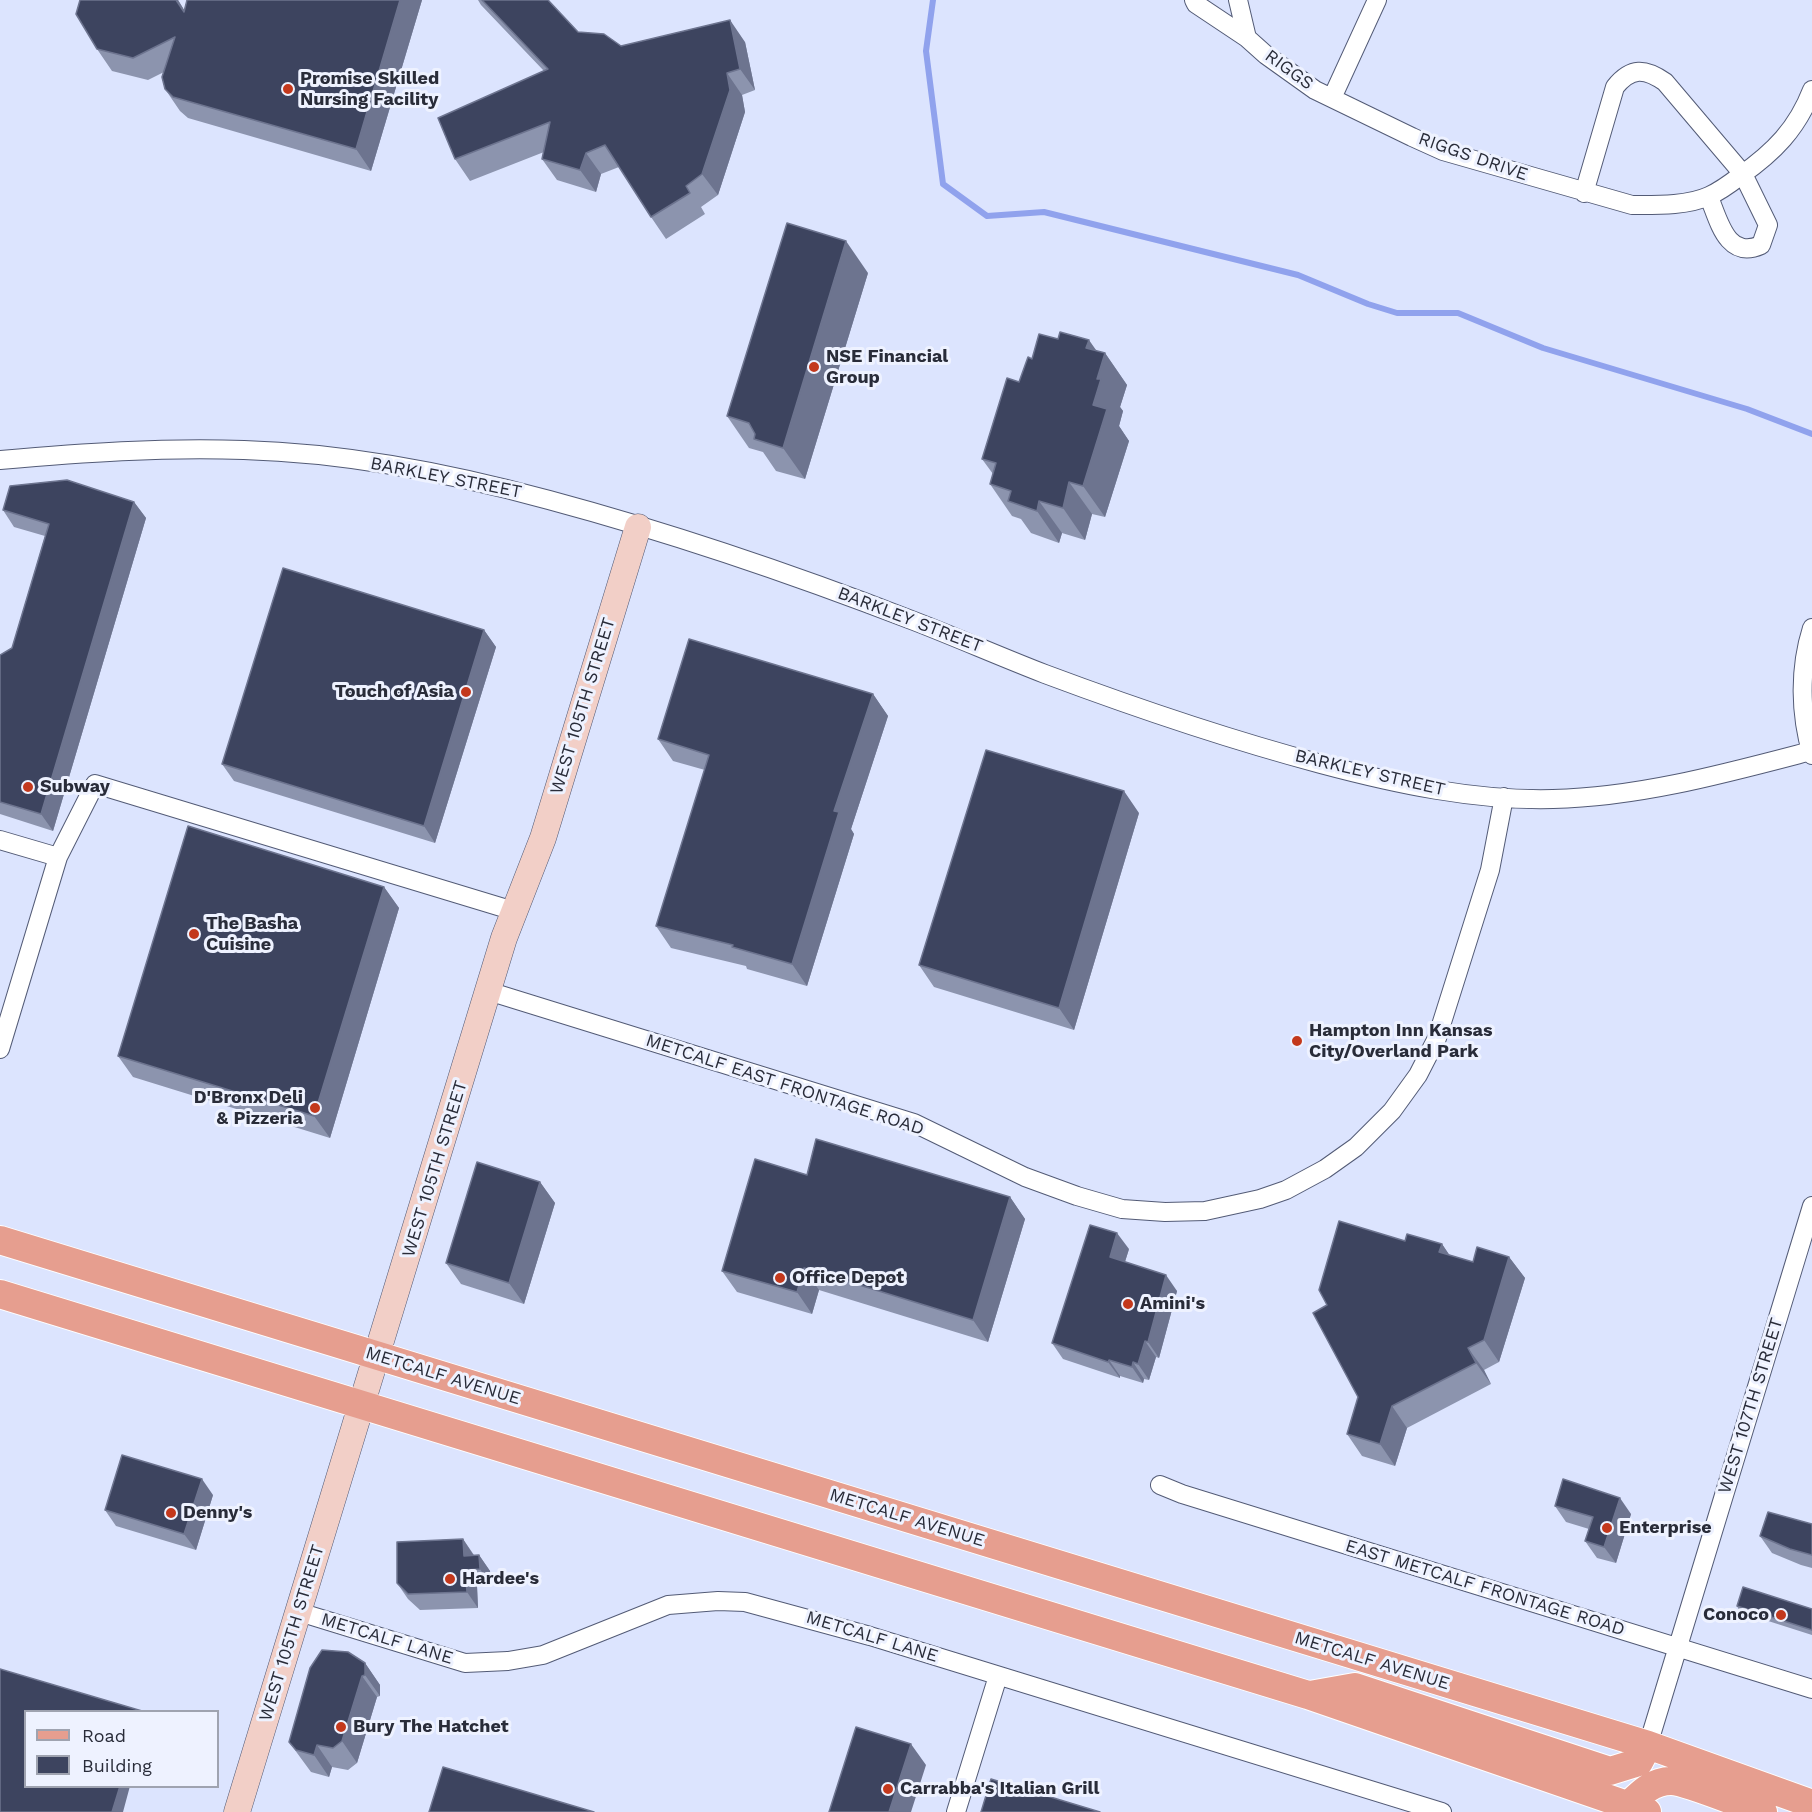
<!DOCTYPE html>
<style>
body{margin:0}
#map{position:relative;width:1812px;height:1812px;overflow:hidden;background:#dce4fe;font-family:"Work Sans",sans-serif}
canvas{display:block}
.legend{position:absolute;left:24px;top:1710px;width:195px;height:78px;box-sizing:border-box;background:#eef2ff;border:2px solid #9fa3b0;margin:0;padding:8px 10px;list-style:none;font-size:18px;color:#292c39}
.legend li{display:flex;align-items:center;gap:12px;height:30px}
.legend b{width:30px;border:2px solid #9fa3b0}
</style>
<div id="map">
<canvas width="1812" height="1812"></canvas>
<ul class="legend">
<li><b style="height:8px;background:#e69e8f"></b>Road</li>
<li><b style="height:16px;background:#3d445f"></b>Building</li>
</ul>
</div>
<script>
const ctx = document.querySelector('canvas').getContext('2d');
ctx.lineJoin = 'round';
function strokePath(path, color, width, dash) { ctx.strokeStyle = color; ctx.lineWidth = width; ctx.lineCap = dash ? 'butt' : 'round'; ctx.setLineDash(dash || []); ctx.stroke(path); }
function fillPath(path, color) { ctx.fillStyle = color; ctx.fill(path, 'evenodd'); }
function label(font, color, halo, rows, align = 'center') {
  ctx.font = font + ' "Work Sans",sans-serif'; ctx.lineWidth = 6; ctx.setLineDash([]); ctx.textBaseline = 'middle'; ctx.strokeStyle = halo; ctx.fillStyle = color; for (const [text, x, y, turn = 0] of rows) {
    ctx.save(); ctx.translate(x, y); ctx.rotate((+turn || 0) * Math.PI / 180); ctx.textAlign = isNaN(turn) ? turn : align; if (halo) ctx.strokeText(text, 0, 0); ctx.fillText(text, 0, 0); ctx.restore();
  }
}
const stream = new Path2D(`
 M933,0L926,51L943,184L987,216L1044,212L1298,275L1368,304L1397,313H1458L1543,348L1747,409L1812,434`);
const street = new Path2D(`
 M1194,0L1196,4L1247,38L1266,55L1315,90L1412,137L1443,151L1632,205C1656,205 1687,206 1709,196C1720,191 1731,183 1740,176C1774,152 1797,129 1812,90
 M1238,0L1247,38
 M1332,98L1377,0
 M1584,193L1615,87C1631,67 1645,68 1665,82L1743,174L1768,225L1761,245C1727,260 1719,221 1709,197
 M0,460C81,453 162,447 244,450C346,453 450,473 549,500C672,533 795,575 914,621C958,638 1001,657 1045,674C1136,708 1227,739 1321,764C1396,784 1475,801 1553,799C1640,797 1727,773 1811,751
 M1812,628C1799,669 1800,714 1812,755
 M0,840L58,857
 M488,991L914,1123L1025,1177L1077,1196L1122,1209L1165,1212L1205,1211L1260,1199L1286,1190L1325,1169L1356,1147L1392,1111L1418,1075L1437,1038L1490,870L1504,797
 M0,1049L58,857L95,784L514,911
 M1160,1485L1182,1494L1812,1689
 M299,1612L465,1663L508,1661L543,1655L668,1605L718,1601L745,1602L870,1636L1442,1812
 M1648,1745L1812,1206
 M956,1812L998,1676`);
const secondary = new Path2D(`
 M237,1812L504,938L543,838L638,527`);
const primary = new Path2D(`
 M0,1240L1648,1745L1812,1804
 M0,1294L1308,1695L1647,1812
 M1310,1695L1355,1687L1610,1771L1639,1762L1648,1745
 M1628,1806C1640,1794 1652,1781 1671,1781C1685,1781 1746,1806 1763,1812`);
const wall = new Path2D(`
 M178,0L184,10L187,0H422L371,171L188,118L180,111L165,89L164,72L148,80L112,71L97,49Z
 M478,0H548L578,32L621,46L745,42L755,90L742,95L745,112L718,195L701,207L705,214L666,239L651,217L619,167L601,174L596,192L557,180L542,159L544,152L470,181L455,159L544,71L481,5Z
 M868,273L805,479L776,471L763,452L749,448L727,416Z
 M1096,351L1105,353L1127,385L1120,407L1123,411L1119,426L1129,441L1105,517L1092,514L1085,540L1062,533L1059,543L1031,533L1021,519L1012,516L990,484L993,474L982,459L1019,382L1032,359Z
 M134,502L146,518L53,831L0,814V655L12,648L45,536L14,527L3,510Z
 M484,630L496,647L435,843L234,781L222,764Z
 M873,694L888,716L851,829L854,834L807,986L747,969L746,966L671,948L656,926L705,770L673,761L658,739Z
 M1139,813L1074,1030L934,987L919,965Z
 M384,887L399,908L330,1138L133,1077L118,1056Z
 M807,1175L1010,1197L1025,1219L988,1342L819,1290L812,1314L737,1292L722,1271Z
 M540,1182L555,1203L524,1304L461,1284L446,1263Z
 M1405,1241L1442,1244L1449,1255L1473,1262L1509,1257L1525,1278L1499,1362L1484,1370L1491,1384L1407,1428L1395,1466L1362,1456L1347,1434L1358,1397L1327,1305Z
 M1129,1249L1125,1262L1177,1291L1159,1358L1156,1357L1149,1380L1144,1379L1143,1383L1120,1376V1378L1063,1359L1052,1343Z
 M213,1495L196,1550L116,1526L105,1510Z
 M1555,1506L1631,1514L1616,1563L1597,1558L1585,1541L1589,1529L1566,1522Z
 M1812,1524V1568L1801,1565L1772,1553L1760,1536Z
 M463,1539L474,1555H479L490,1571L491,1586H477L478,1608L420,1610L408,1599L397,1583Z
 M1737,1606L1812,1609V1635L1740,1612Z
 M365,1663L380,1685V1696L377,1697L357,1763L348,1770L332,1767L329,1777L311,1772L289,1742Z`);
const shadedWall = new Path2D(`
 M176,0H178L199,34L184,12Z
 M400,0H422L371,171L356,149Z
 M730,20L745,42L755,90L740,69Z
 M727,73L742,95L745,112L718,195L702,174Z
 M586,153L601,174L596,192L580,170Z
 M846,241L868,273L805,479L783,448Z
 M1089,340L1103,360L1105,353L1127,385L1120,407L1123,411L1119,426L1129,441L1105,517L1083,486L1097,379L1086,348Z
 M1069,482L1092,514L1085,540L1063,508Z
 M1039,501L1062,533L1059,543L1037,511Z
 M134,502L146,518L53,831L41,814Z
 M484,630L496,647L435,843L424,826Z
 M873,694L888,716L851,829L854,834L807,986L792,964L834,811Z
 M1124,791L1139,813L1074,1030L1059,1008Z
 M384,887L399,908L330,1138L314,1116Z
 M540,1182L555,1203L524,1304L509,1283Z
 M1010,1197L1025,1219L988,1342L973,1320Z
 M1117,1233L1129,1249L1121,1274L1110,1257Z
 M1442,1244L1457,1266L1439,1252Z
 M1509,1257L1525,1278L1499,1362L1484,1340Z
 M804,1268L819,1290L812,1314L797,1292Z
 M1166,1275L1177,1291L1159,1358L1148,1342Z
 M1145,1341L1156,1357L1149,1380L1138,1364Z
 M1468,1348L1484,1370L1491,1384L1476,1363Z
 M1109,1360L1120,1376V1378L1108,1362Z
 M1133,1362L1144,1379L1143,1383L1132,1367Z
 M1392,1406L1407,1428L1395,1466L1380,1444Z
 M202,1479L213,1495L196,1550L184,1534Z
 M1620,1498L1631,1514L1616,1563L1604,1547Z
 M463,1539L474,1556H464Z
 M479,1555L490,1571L491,1586L480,1569Z
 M465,1570L477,1586L478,1608L467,1592Z
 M365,1663L380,1685V1696L365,1675Z
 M362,1676L377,1697L357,1763L342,1741Z
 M911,1744L926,1765L911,1812H889Z
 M317,1745L332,1767L329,1777L314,1755Z
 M120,1786H130L123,1812H112Z`);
const building = new Path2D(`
 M80,0H176L184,12L187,0H400L356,149L173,97L165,89L162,77L175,37L133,58L97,49L76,14Z
 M482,0H548L578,32L604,34L621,46L730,20L740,69L727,73L730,90L702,174L686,186L690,193L651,217L605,145L586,153L580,170L542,159L550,122L455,159L438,118L548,69Z
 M787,223L846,241L783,448L754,439L755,434L749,423L727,416Z
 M1060,332L1089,340L1086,348L1105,353L1097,379H1101L1093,405L1107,409L1083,486L1069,482L1063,508L1039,501L1037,511L1008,501L1011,491L990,484L996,463L982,459L1007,378L1019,382L1028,357L1032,359L1039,334L1058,339Z
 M67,480L134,502L41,814L0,802V655L12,648L49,524L3,510L10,486Z
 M283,568L484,630L424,826L222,764Z
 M689,639L873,694L834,811L839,812L792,964L732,947L733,945L656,926L709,755L658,739Z
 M986,750L1124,791L1059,1008L919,965Z
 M188,826L384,887L314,1116L118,1056Z
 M816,1139L1010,1197L973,1320L804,1268L797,1292L722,1271L755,1159L807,1175Z
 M477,1162L540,1182L509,1283L446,1263Z
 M1339,1221L1405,1241L1407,1234L1442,1244L1439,1252L1473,1262L1477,1247L1509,1257L1484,1340L1468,1348L1476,1363L1392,1406L1380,1444L1347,1434L1358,1397L1313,1313L1327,1305L1319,1290Z
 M1090,1225L1117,1233L1110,1257L1166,1275L1148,1342L1145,1341L1138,1364L1133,1362L1132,1367L1109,1360L1108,1362L1052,1343Z
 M122,1455L202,1479L184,1534L105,1510Z
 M1563,1479L1620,1498L1604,1547L1585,1541L1593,1517L1555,1506Z
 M1768,1512L1812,1524V1555L1790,1549L1760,1536Z
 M463,1539L464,1556L479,1555L480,1569L465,1570L467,1592L408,1594L397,1583V1542Z
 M1743,1587L1812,1609V1630L1737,1606Z
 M322,1650L348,1652L365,1663V1675L362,1676L342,1741L333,1748L317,1745L314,1755L296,1750L289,1742L310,1668Z
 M0,1669L142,1711L26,1712V1786H120L112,1812H0Z
 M856,1727L911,1744L889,1812H829Z
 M443,1767L594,1812H429Z
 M991,1779L1100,1812H981Z`);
const markers = [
 [288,89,6,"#c3381c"],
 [814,367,6,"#c3381c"],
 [466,692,6,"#c3381c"],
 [28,787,6,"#c3381c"],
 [194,934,6,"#c3381c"],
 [1297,1041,6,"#c3381c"],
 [315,1108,6,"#c3381c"],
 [780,1278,6,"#c3381c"],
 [1128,1304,6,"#c3381c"],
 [171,1513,6,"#c3381c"],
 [1607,1528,6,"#c3381c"],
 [450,1579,6,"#c3381c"],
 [1781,1615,6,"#c3381c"],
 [341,1727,6,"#c3381c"],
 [888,1789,6,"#c3381c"]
];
const streetNames = [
 ["RIGGS",1289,70,36],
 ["RIGGS DRIVE",1473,157,19],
 ["BARKLEY STREET",446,478,11],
 ["BARKLEY STREET",910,620,21],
 ["WEST 105TH STREET",583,706,-73],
 ["BARKLEY STREET",1370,773,13],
 ["METCALF EAST FRONTAGE ROAD",785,1085,18],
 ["WEST 105TH STREET",435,1169,-73],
 ["METCALF AVENUE",443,1376,17],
 ["WEST 107TH STREET",1751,1406,-73],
 ["METCALF AVENUE",907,1518,17],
 ["EAST METCALF FRONTAGE ROAD",1485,1588,17],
 ["WEST 105TH STREET",292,1633,-73],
 ["METCALF LANE",872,1637,17],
 ["METCALF LANE",387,1639,17],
 ["METCALF AVENUE",1372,1661,17]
];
const poiNames = [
 ["Promise Skilled",300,79],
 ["Nursing Facility",300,100],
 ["NSE Financial",826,357],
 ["Group",826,378],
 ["Touch of Asia",454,692,"right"],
 ["Subway",40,787],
 ["The Basha",206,924],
 ["Cuisine",206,945],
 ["Hampton Inn Kansas",1309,1031],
 ["City/Overland Park",1309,1052],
 ["D'Bronx Deli",303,1098,"right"],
 ["& Pizzeria",303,1119,"right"],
 ["Office Depot",792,1278],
 ["Amini's",1140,1304],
 ["Denny's",183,1513],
 ["Enterprise",1619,1528],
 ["Hardee's",462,1579],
 ["Conoco",1769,1615,"right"],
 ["Bury The Hatchet",353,1727],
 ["Carrabba's Italian Grill",900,1789]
];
strokePath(stream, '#90a2ed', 6);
strokePath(street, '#535b76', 20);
strokePath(secondary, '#535b76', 27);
strokePath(primary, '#fff', 30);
strokePath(street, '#fff', 18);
strokePath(secondary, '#f2cfc7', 26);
strokePath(primary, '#e69e8f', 28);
fillPath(wall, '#8c94ae');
fillPath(shadedWall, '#6d748f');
fillPath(building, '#3d445f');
strokePath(building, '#6d748f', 1.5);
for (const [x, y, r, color] of markers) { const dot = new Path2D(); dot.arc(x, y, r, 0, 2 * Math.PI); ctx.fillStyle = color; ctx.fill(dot); strokePath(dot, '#eef2ff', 2); }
label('18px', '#292c39', '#eef2ff', streetNames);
label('bold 18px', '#292c39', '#eef2ff', poiNames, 'left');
</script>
